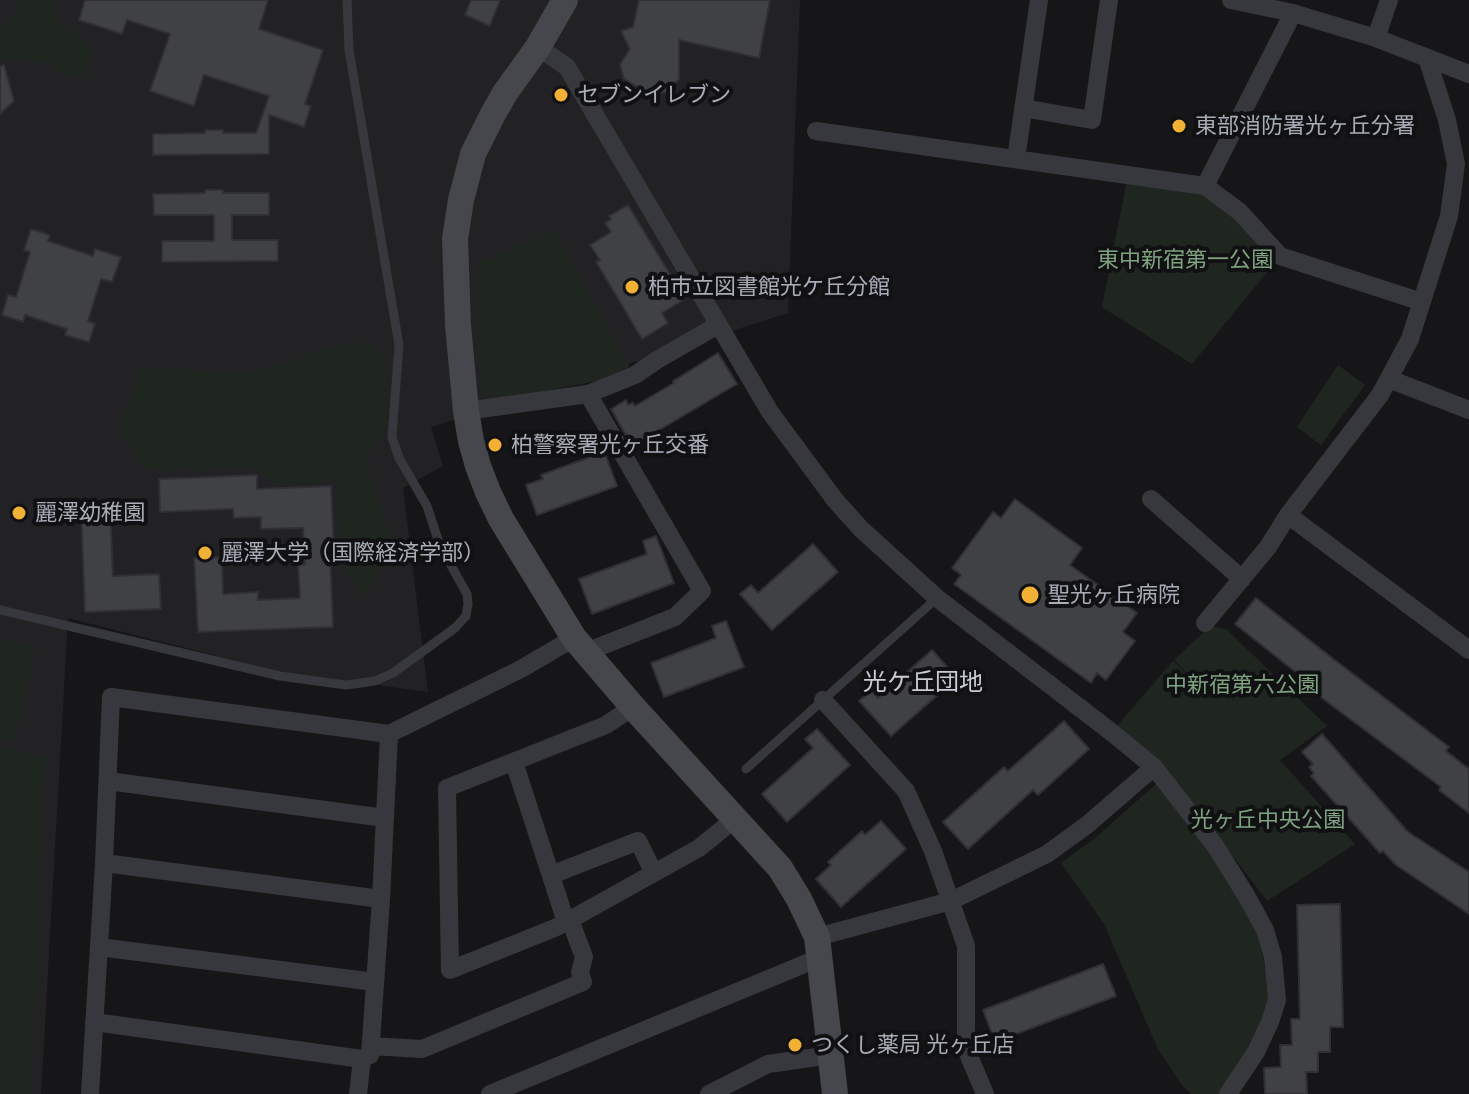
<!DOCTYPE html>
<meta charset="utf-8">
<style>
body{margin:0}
canvas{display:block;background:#161618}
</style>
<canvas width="1469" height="1094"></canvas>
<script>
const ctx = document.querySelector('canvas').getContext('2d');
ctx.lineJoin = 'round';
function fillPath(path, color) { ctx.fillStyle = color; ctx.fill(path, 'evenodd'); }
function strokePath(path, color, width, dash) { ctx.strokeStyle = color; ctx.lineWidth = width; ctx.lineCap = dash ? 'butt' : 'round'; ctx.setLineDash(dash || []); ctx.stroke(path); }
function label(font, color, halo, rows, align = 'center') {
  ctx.font = font + ' Raleway,"Noto Sans JP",sans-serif'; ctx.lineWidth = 8; ctx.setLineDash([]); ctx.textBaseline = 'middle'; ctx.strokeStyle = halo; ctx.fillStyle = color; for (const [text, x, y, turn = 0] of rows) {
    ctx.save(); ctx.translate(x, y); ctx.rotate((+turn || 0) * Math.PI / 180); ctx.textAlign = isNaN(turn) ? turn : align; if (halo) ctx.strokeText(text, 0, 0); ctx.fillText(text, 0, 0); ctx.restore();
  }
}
const built = new Path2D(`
 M0,0H800L788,313L431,427L443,466L403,488L428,692L277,671L68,618L41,1094H0Z`);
const green = new Path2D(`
 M18,0H60L54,9L59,24L75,32L93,48L86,77L66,75L46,63L0,57V25L3,26L20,13Z
 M1128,175L1205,186L1280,256L1192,364L1102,307Z
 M554,230L630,367L597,381L484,402C477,356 474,309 479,263Z
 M354,341L376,346L384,363L386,381V429L380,441L367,455L371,476L378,494L382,517L394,538L399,564L392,568L380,564L375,581L363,596C330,559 343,525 336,481L286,483L272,481L249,468L219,465L199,474L192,468H180L169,472L154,471L140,465L118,426L131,398L135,378L143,368L183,369L245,374Z
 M1338,365L1365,385L1321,445L1297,427Z
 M1210,626L1226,629L1327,726L1280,760L1355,844L1267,901L1210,826L1117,726L1173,661L1200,686L1174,660Z
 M0,638L36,647L15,741L0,737Z
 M0,746L45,757L32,1094H0Z
 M1156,784L1196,833L1246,908L1257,934L1264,962L1268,1000L1262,1020L1249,1048L1219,1094H1191L1182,1085L1158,1049L1104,924L1061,863L1094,839Z`);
const building = new Path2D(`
 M85,0H268L259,29L323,50L305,104L311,106L304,127L269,115V154L153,155V134L205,133V130H223V133H256L269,96L204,75L194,106L150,91L170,34L127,20L122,34L79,20Z
 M471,0H500L490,26L465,15Z
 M639,0H770L759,58L679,40V79L668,92L649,94L624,79L620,64L630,49L621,31L633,27Z
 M4,65L14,101L0,114V66Z
 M205,190H223V193H269V215H232V240H278V261L162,262V241H214V215H154L153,194L205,193Z
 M628,205L685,299L662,313L668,323L642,339L596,262L600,260L590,245L611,232L605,223L611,219L609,216Z
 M31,229L50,235L48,241L93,256L95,249L121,257L112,282L101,279L88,321L95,324L89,342L65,335L67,329L25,315L23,322L2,315L8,295L16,297L30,252L24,250Z
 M718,353L737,384L632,446L611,409L626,400L628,405L633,403L635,406L674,383L673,381L686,373Z
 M600,440L617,486L537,515L526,485L543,479L541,475L590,457L586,446Z
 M257,475V489L331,486L334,553H330L333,627L198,632L194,558L222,557L223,594L258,592V600L300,598L298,565L305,564L303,528L261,529V517L234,518L233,509L160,512L159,479Z
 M1015,499L1082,548L1070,565L1137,613L1123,632L1135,641L1106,680L1097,673L1091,683L954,584L961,575L952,568L993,512L1001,518Z
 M110,507L113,576L159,574L161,609L85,612L81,508Z
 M656,536L674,583L592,614L579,579L647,554L643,541Z
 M813,544L838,572L772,630L740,594L751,585L758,593Z
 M1256,598L1332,658L1449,747L1446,751L1469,769V813L1439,790L1441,787L1314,692L1317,689L1235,624Z
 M726,621L744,667L664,697L651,663L716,638L712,626Z
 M932,650L957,678L891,736L859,701L871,690L878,698Z
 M1064,721L1089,749L1038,795L1033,790L968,849L943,822L1004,767L1008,771Z
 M817,729L850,765L787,822L762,794L813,748L805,739Z
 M1322,734L1408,832L1469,872V914L1396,865L1383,851L1380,853L1311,776L1314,773L1309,767L1313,764L1302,752Z
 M881,821L906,849L841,907L816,879L831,865L828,862L862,831L865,835Z
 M1340,904L1343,1027H1330V1052H1318V1072H1306L1307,1094H1265L1264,1068L1281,1067L1280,1045H1292L1291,1019H1300L1297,905Z
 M1103,964L1116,996L995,1042L983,1010Z`);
const lane = new Path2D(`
 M0,610L280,676L346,685L375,681L393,673L455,628L466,616L468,604L467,594L440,546L427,506L399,458L392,437L399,345L349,50L347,0
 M746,769L937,598`);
const street = new Path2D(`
 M1231,0L1293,13L1376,38L1469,74
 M1376,38L1389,0
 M538,47L567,67L770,412L835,500L861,529L937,598L1110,731L1154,767L1216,847L1247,897L1265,930L1273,957L1277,1000L1270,1022L1256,1052L1228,1094
 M1427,58L1447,120L1456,164L1449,216L1410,339L1380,395L1288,515L1469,650
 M1023,108L1092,120L1109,0
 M816,131L1205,186L1240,212L1280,256L1422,302
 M1016,159L1039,0
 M1205,186L1293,13
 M1389,379L1469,410
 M466,411L588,394L635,375L657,360L718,325
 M1151,499L1242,579
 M1205,623L1268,547L1288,515
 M586,652L675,617L702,591L588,394
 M823,700L906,791L933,851L966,946V1049L985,1094
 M633,707L606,725L447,788L450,970L557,927L699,848L736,818
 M514,762L566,922
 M108,781L385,818
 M104,863L381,899
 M551,875L638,841L654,873
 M817,937L951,901L1047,854L1087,825L1154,767
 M99,947L375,982
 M94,1022L362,1059L370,1055L381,899L389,734
 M371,1046L422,1049L583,982L580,972L584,957L570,920
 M90,1094L104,863L111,697L389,734L521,669L574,638
 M358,1094L362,1059
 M490,1094L819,958
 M709,1094L768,1064L831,1055`);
const secondary = new Path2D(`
 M565,0L538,47L505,93L493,114L473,154L461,200L455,239L458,325L466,411L471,441L478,466L488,492L501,519L574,638L633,707L780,868L799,899L817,937L835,1094`);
const markers = [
 [561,95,8,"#f2b134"],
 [1179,126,8,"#f2b134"],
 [632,287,8,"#f2b134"],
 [495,445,8,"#f2b134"],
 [19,513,8,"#f2b134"],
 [205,553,8,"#f2b134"],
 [1030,595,10,"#f2b134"],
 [795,1045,8,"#f2b134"]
];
const poiNames = [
 ["セブンイレブン",577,95],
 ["東部消防署光ヶ丘分署",1195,126],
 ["柏市立図書館光ケ丘分館",648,287],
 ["柏警察署光ヶ丘交番",511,445],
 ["麗澤幼稚園",35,513],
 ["麗澤大学（国際経済学部）",221,553],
 ["聖光ヶ丘病院",1048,595],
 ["つくし薬局 光ヶ丘店",811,1045]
];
const parkNames = [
 ["東中新宿第一公園",1185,260],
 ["中新宿第六公園",1242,685],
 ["光ヶ丘中央公園",1268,820]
];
const neighbourhoodNames = [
 ["光ケ丘団地",923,683]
];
fillPath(built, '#222225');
fillPath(green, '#1e261f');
fillPath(building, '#404145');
strokePath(building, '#303034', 2);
strokePath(lane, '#37383d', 9);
strokePath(street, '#37383d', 18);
strokePath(secondary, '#45474d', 26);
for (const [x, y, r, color] of markers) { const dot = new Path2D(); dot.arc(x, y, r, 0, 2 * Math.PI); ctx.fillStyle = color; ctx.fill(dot); strokePath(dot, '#111113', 3); }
label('22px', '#a8adb8', '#111113', poiNames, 'left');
label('22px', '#7fa381', '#111113', parkNames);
label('24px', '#c9ccd4', '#111113', neighbourhoodNames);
</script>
